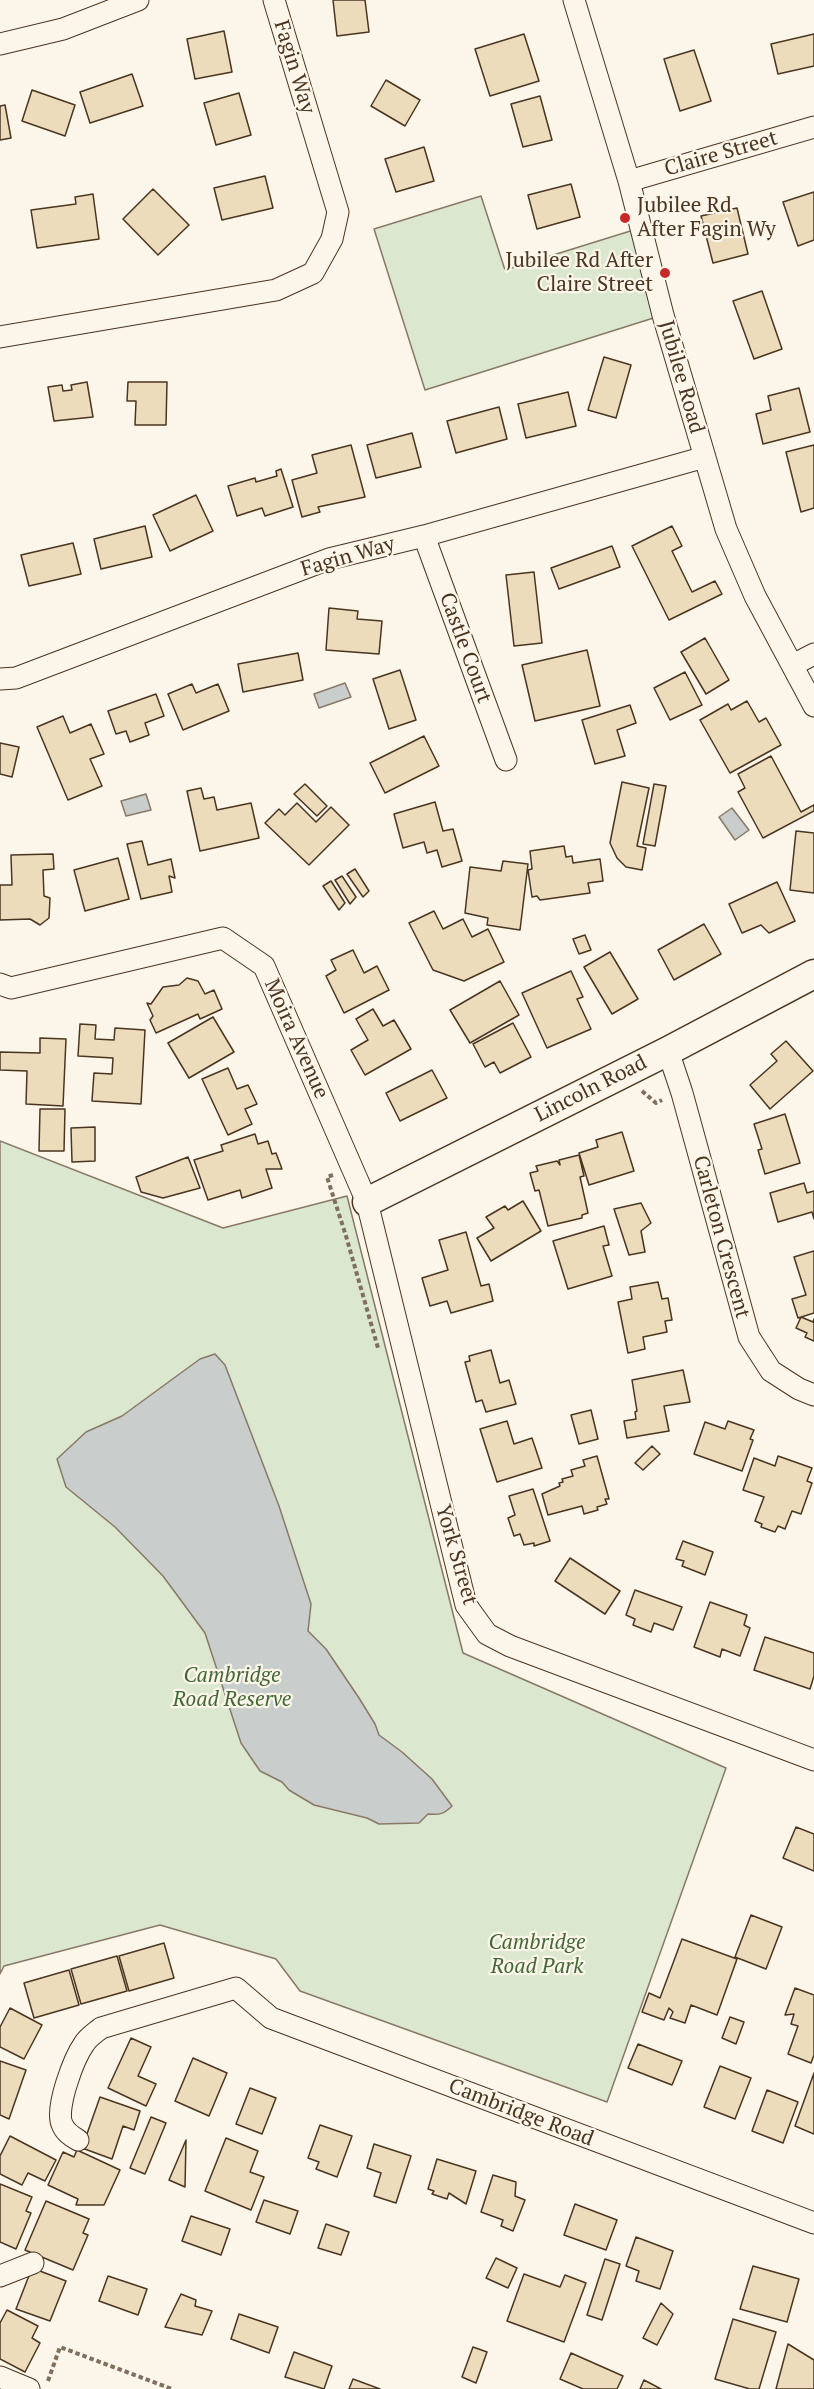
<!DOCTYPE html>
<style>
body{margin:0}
canvas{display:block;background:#fbf6e9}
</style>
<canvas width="814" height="2389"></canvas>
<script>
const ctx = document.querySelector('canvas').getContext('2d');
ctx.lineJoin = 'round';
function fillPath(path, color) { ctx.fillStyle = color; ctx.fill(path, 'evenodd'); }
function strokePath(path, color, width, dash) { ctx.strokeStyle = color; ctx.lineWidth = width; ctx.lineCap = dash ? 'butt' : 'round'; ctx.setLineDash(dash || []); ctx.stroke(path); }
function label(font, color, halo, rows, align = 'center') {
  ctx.font = font + ' "PT Serif",serif'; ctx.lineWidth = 4.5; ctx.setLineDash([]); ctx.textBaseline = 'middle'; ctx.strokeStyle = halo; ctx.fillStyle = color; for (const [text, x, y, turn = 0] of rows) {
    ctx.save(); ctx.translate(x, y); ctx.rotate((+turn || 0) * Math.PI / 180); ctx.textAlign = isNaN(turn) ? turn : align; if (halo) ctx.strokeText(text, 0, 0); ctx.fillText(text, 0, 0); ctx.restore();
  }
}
const green = new Path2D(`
 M481,196L505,270L640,228L663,315L425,390L374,229Z
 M0,1141L223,1228L347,1196L463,1653L726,1768L607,2102L300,1991L276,1959L160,1925L4,1966L0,1974Z`);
const water = new Path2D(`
 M345,683L351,697L319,708L314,694Z
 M146,794L151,810L126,816L121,801Z
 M732,808L749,830L735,840L719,817Z
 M215,1354L225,1365L279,1506L311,1604L308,1631L326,1649L359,1698L375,1724L379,1735L402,1752L432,1779L452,1806C444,1814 440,1815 428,1814L419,1823L379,1824L367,1818L314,1805L289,1790L282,1782L260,1771L241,1743L205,1633L163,1576L115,1527L66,1487L57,1459L86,1432L122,1416L200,1359Z`);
const building = new Path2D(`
 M333,0H365L369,32L337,36Z
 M224,31L232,72L195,79L187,39Z
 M524,34L539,81L490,96L475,49Z
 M814,34V66L778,74L771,44Z
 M694,50L711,101L680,111L664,59Z
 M132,74L143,106L90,123L80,92Z
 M386,80L420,100L405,126L371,106Z
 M32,90L75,105L65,136L22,121Z
 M239,93L251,135L216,145L204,103Z
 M540,96L552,140L523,147L511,104Z
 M5,105L11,138L0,140V106Z
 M424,147L434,181L396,192L385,159Z
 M265,176L273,208L222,220L214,188Z
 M571,184L580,217L537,229L528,195Z
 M153,189L189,225L158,255L123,219Z
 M814,192V240L798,246L783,202Z
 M93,194L99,239L37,248L31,210L76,204L75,197Z
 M737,208L748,254L713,263L701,216Z
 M762,291L782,349L754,359L733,301Z
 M604,357L631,365L616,418L588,410Z
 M87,382L93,417L54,421L48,387L62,385L63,391L72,390L71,385Z
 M128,382H167L166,425H135L136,401H127Z
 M799,388L810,432L763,444L756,414L771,410L768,396Z
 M568,392L576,426L526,438L518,404Z
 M499,407L507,439L456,453L447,421Z
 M412,433L421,467L376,478L367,445Z
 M351,445L365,497L318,507L320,512L302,517L292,480L317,473L312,455Z
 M814,445V508L801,512L786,452Z
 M281,469L293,507L265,516L262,508L237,516L228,486L255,478L256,482L277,476L276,471Z
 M196,495L213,531L170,551L153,515Z
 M145,526L152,557L101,569L94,539Z
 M672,526L682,546L672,551L692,592L715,581L722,594L669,620L632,546Z
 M73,543L81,574L29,586L21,555Z
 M612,546L620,567L559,589L551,568Z
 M534,572L542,643L514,646L506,575Z
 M329,608L358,611L357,619L382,621L379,654L326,650Z
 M705,638L729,680L706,694L681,652Z
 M587,650L600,706L535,721L522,665Z
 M298,653L303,680L243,692L238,664Z
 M400,670L416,720L389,729L373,679Z
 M685,672L702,705L670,720L654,688Z
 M192,684L196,693L218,684L229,711L183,730L168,694Z
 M156,694L164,716L145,723L149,735L130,742L126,731L116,734L108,711Z
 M747,701L759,722L766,718L781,745L730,773L700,720L728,704L731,710Z
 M630,705L636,723L617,730L625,756L595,764L582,720Z
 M63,716L70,733L91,724L104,754L90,759L102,786L68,800L37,727Z
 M424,736L439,766L385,793L370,763Z
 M0,743L19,747L12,777L0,774Z
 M771,756L801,812L814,805V811L763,838L738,792L745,788L738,774Z
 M622,782L649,788L637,846L646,848L642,870L626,867L617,858L610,843Z
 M305,784L327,806L317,816L294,794Z
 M654,784L666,786L655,846L643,844Z
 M201,788L204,799L214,797L217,810L251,803L259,838L200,851L187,791Z
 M435,802L443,831L453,829L462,861L442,867L437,850L427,853L424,842L403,848L394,814Z
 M297,803L316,822L331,807L349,825L309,865L265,823L279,809L285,815Z
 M796,831L814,833V893L790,890Z
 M142,841L148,865L171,859L175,878L169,876L172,892L141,899L127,844Z
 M564,846L566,857L572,856L573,863L600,859L603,881L588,883L590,893L540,900L537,896L532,897L528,870L532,869L530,851Z
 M53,854L54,869L43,870L44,896L50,898L49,918L40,925L30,919L0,920V885H12L11,855Z
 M118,858L129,899L85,911L74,870Z
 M503,861L528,864L520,930L487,925L488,918L465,913L470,867L501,871Z
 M355,869L369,891L363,897L347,874Z
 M342,876L356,897L350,904L335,880Z
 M331,881L345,903L339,910L323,886Z
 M777,882L795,921L769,933L761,925L742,933L729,904Z
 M434,911L443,929L463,919L472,937L488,929L504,962L464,981L433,970L409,923Z
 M704,924L721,954L674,980L658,950Z
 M585,935L591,950L579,954L573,939Z
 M353,950L364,973L377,966L389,990L344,1013L326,976L336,970L331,960Z
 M610,952L638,999L612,1014L584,967Z
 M571,971L583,997L577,999L591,1029L547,1048L522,993Z
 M187,978L198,981L205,994L214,990L222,1009L200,1019L198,1014L156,1033L150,1020L153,1016L147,1003L151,1004L163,987L179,985Z
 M500,981L519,1015L470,1043L450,1010Z
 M373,1009L383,1026L394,1020L411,1049L365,1075L351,1050L368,1040L356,1019Z
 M213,1017L234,1052L189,1078L168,1043Z
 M513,1023L531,1057L500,1073L494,1062L485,1067L473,1044Z
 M80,1024L96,1025L95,1039L114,1040L115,1028L145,1030L141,1104L92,1101L94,1073L112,1074L113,1058L78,1056Z
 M40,1038L66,1039L63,1106L26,1104L27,1071L0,1070V1052L40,1053Z
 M786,1041L813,1071L770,1109L750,1085L777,1061L771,1054Z
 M228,1068L237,1089L248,1085L257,1104L245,1109L252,1124L228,1135L202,1079Z
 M432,1070L447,1098L400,1121L386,1093Z
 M40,1109H65L64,1151H39Z
 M785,1114L800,1163L765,1174L758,1150L762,1149L754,1124Z
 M95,1127V1161L72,1162L71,1128Z
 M622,1132L634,1171L589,1185L579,1153L598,1147L596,1140Z
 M255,1134L258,1144L268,1141L272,1154L276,1153L282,1169H266L272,1188L242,1198L240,1190L208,1200L194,1160L223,1151L221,1145Z
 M579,1155L584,1176L580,1177L588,1213L582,1215V1218L548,1226L539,1190L535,1191L530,1173L538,1171L536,1166L557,1161L560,1165L559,1160Z
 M188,1157L200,1188L163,1198L141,1192L136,1177Z
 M804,1183L807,1193L814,1191V1219L812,1212L778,1222L770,1193Z
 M523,1201L541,1231L491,1261L477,1238L494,1228L486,1217L505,1206L508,1210Z
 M641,1203L651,1223L641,1231L645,1252L629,1255L614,1209Z
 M604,1226L609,1245L603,1246L612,1276L568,1289L553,1241Z
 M466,1232L481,1286L489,1284L493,1301L451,1313L447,1301L430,1306L422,1278L448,1270L439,1240Z
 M814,1251V1313L798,1318L792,1299L806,1295L794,1257Z
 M658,1282L662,1299L668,1298L672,1320L665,1321L667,1332L643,1337L645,1349L628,1353L618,1302L632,1299L630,1287Z
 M801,1317L813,1322L814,1319V1341L805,1337L807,1333L796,1328Z
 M491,1350L500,1383L509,1380L516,1404L486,1412L482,1400L476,1402L465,1362L470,1361L469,1356Z
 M683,1370L690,1402L664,1406L669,1431L627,1438L624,1421L636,1419L635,1412L637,1411L632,1380Z
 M591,1410L598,1439L579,1444L571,1415Z
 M507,1421L514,1444L532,1438L542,1468L497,1482L480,1429Z
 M728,1421L754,1430L750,1439L753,1440L742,1471L694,1454L705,1422L725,1429Z
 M652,1446L660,1454L643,1470L635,1463Z
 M597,1456L609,1499H605L607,1504L597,1507L598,1510L584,1514L582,1506L548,1515L542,1494L560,1486L559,1483L563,1482L562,1479L573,1476L571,1470L585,1466L583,1460Z
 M778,1456L812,1468L807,1481L812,1483L801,1514L792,1511L785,1529L778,1526L775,1532L761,1527L762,1524L755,1521L764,1497L743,1490L754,1458L775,1466Z
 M533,1489L550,1541L534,1546V1543L524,1545L520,1534L514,1536L508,1518L515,1515L509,1496Z
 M683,1541L713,1552L705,1575L682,1566L684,1561L676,1559Z
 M570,1558L620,1591L605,1614L555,1581Z
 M635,1590L682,1607L673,1630L654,1623L651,1632L633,1625L635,1619L626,1615Z
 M710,1602L747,1615L744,1625L750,1628L740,1656L722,1649L720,1657L694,1647Z
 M765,1637L814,1653V1676L810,1689L754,1670Z
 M796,1827L814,1834V1871L783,1858Z
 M751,1915L782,1927L766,1969L735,1957Z
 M682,1939L737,1959L717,2015L691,2005L685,2023L670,2018L673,2012L669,2008L664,2020L642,2012L649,1993L660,1998Z
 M164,1943L174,1978L129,1991L119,1956Z
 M117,1956L127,1991L81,2004L71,1969Z
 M69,1970L79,2005L34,2018L24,1983Z
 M795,1988L814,1995V2055L811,2063L788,2054L798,2026L791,2024L794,2014L785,2015Z
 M10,2008L42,2025L24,2059L0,2047V2027Z
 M730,2017L744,2022L736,2044L722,2038Z
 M131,2038L151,2047L138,2076L156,2084L146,2106L108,2088Z
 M638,2044L682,2061L672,2085L628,2068Z
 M193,2058L227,2073L209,2116L175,2101Z
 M0,2061L26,2070L9,2119L0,2115Z
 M720,2066L751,2078L735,2119L704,2107Z
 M814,2073V2134L795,2126Z
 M250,2088L276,2098L262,2134L236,2124Z
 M767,2090L798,2102L783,2143L752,2131Z
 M100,2097L140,2111L134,2130L123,2126L112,2159L82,2148Z
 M151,2117L166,2123L145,2174L130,2168Z
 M320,2125L352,2136L337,2177L316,2169L319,2162L308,2158Z
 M10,2136L56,2160L45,2181L28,2173L22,2185L0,2174V2156Z
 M226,2138L258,2151L250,2172L264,2177L251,2210L205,2191Z
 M186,2140L185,2187L169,2180Z
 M374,2144L411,2156L396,2203L374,2196L381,2173L367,2168Z
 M77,2150L120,2170L104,2205H76L78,2199L48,2185L63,2152L74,2157Z
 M437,2159L476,2171L466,2204L449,2193L447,2199L432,2194L434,2191L428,2189Z
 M493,2175L516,2182L515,2196L525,2200L513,2231L501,2226L503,2220L481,2212Z
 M0,2184L32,2197L26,2211L31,2213L16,2249L0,2242Z
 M264,2200L298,2211L290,2234L256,2222Z
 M46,2201L89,2219L83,2233L88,2235L73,2270L25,2250Z
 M575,2204L617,2220L606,2250L564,2235Z
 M191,2216L230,2229L221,2255L182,2241Z
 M326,2224L349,2232L341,2255L318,2248Z
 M636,2237L673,2251L660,2289L636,2281L639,2271L626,2266Z
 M496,2258L517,2268L508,2288L486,2278Z
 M605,2259L620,2264L602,2320L587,2315Z
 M753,2266L799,2279L787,2322L740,2309Z
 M32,2268L66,2281L50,2321L16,2309Z
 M524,2274L560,2287L565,2275L586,2283L564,2342L507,2321Z
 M108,2276L147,2289L138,2315L99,2301Z
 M181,2294L196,2300L195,2306L212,2311L202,2335L165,2327Z
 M661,2303L673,2314L657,2345L643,2338Z
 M7,2310L38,2326L32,2338L40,2343L25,2372L0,2359V2323Z
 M239,2314L278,2327L269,2353L231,2339Z
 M733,2319L776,2332L759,2389H750L715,2379Z
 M788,2344L814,2360V2389H776Z
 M473,2347L487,2352L476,2383L462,2377Z
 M294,2352L332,2366L324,2389L285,2377Z
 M571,2353L623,2376L617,2389H583L560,2379Z
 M353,2379L380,2389H349Z
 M644,2380L661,2389H640Z`);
const path = new Path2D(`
 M642,1091L656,1103L662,1100
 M333,1175L327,1177L346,1236L378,1348
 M48,2381L60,2347L172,2389`);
const street = new Path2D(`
 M574,0L629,181L663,315L726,529L755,596L814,706
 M0,44L63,29L138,0
 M629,181L814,127
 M0,337L276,290L313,273L332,239L338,212L274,0
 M424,536L506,760
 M793,665L814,654
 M0,679L16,678L329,559L424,536L705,457
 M0,984L11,988L223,938L264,966L367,1202L466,1605L487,1634L510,1646L814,1760
 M668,1051L682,1093L749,1337L771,1371L799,1389L814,1395
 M78,2140C71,2136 65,2132 62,2124C55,2108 74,2058 84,2044C88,2037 95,2033 101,2028L236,1988L271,2018L814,2223
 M0,2276L33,2263
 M0,2377L29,2389`);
const secondary = new Path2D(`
 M367,1202L668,1051L814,974`);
const markers = [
 [625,218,6,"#c62828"],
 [665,273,6,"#c62828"]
];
const streetNames = [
 ["Fagin Way",294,67,73],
 ["Claire Street",721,154,-16],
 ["Jubilee Road",681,377,74],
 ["Fagin Way",348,557,-16],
 ["Castle Court",465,648,70],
 ["Moira Avenue",296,1039,66],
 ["Lincoln Road",591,1089,-27],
 ["Carleton Crescent",721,1237,75],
 ["York Street",456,1555,74],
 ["Cambridge Road",521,2113,21]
];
const poiNames = [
 ["Jubilee Rd",637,206],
 ["After Fagin Wy",637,230],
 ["Jubilee Rd After",653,261,"right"],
 ["Claire Street",653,285,"right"]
];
const parkNames = [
 ["Cambridge",232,1676],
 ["Road Reserve",232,1700],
 ["Cambridge",537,1943],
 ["Road Park",537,1967]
];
fillPath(green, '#dce7d0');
strokePath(green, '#887966', 1.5);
fillPath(water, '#c9cecd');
strokePath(water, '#887966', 1.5);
fillPath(building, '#ecdcbc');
strokePath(building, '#4a3520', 1.5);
strokePath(street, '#4a3520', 23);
strokePath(secondary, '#4a3520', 31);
strokePath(path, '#7f6f5c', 4, [4.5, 3]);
strokePath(street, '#fbf6e9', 21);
strokePath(secondary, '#fbf6e9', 28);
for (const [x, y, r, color] of markers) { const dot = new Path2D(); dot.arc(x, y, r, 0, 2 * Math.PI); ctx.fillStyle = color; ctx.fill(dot); strokePath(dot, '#fbf6e9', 2); }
label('21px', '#4a3520', '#fbf6e9', streetNames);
label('21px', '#4a3520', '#fbf6e9', poiNames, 'left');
label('italic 21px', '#436837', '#fbf6e9', parkNames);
</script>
